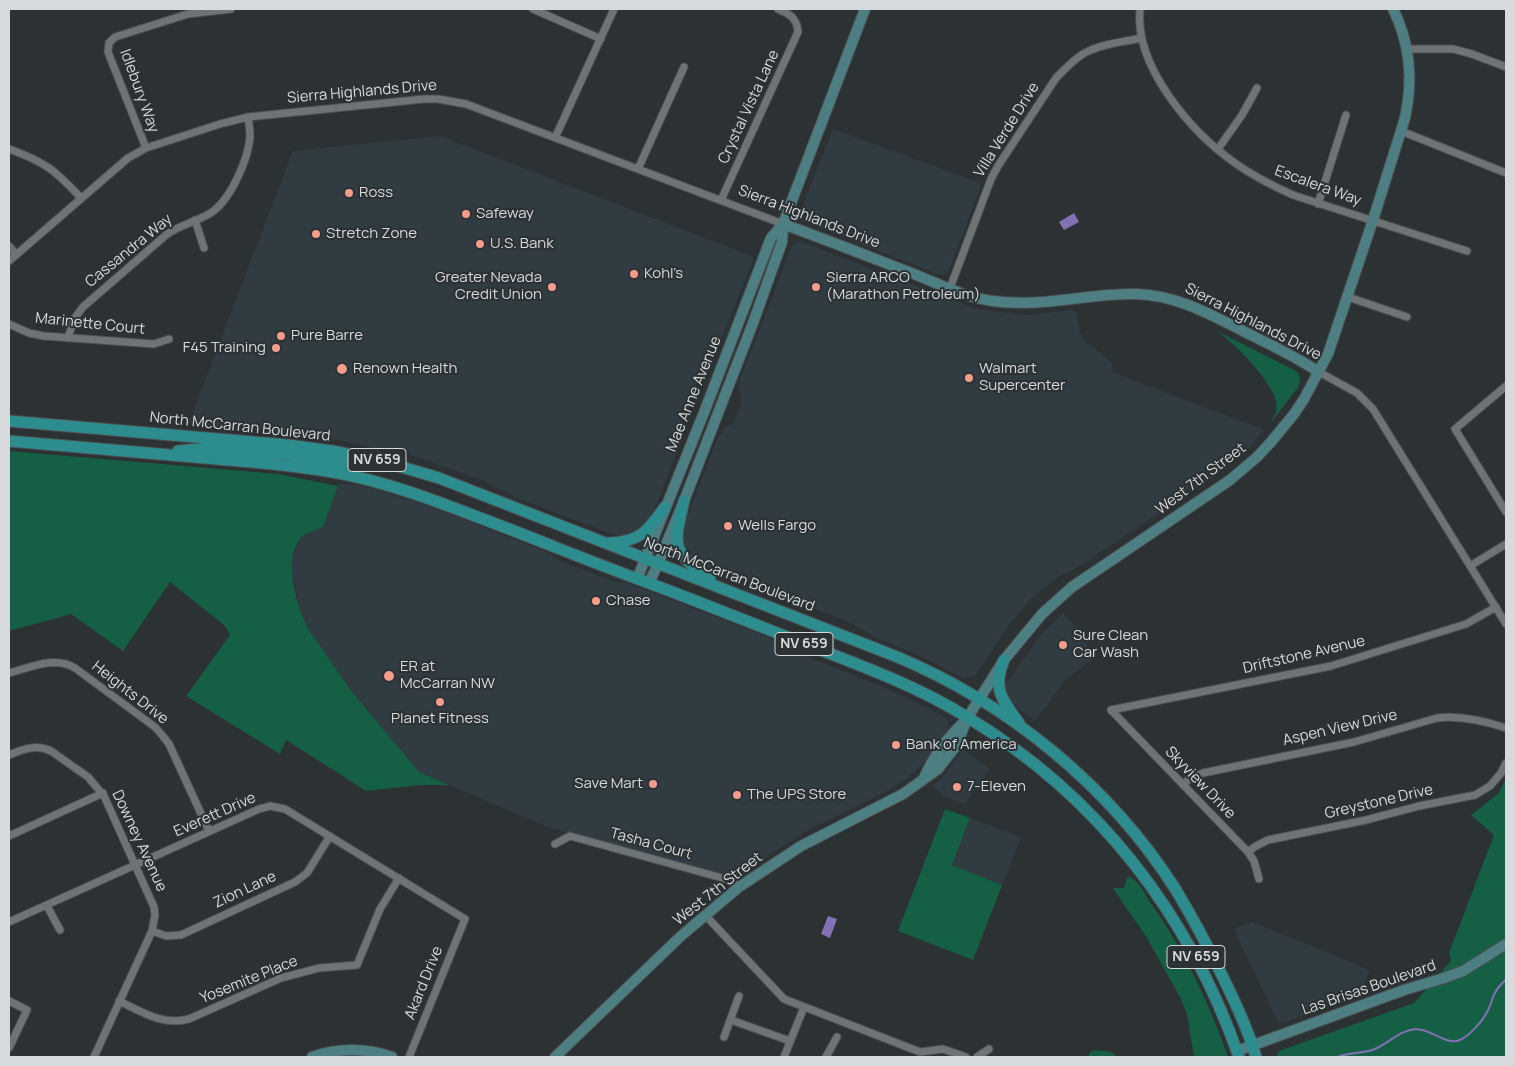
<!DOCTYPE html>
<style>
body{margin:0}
#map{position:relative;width:1515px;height:1066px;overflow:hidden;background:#2c3134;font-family:Manrope,sans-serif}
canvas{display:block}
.frame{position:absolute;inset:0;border:10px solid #d7dadc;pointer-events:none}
</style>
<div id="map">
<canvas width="1515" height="1066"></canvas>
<div class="frame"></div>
</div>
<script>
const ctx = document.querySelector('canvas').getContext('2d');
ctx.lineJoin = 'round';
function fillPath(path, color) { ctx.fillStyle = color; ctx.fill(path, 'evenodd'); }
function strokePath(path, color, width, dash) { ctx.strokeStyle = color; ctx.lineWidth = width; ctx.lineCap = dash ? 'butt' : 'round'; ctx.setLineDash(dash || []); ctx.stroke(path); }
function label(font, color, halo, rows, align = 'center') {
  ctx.font = font + ' Manrope,sans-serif'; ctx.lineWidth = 4; ctx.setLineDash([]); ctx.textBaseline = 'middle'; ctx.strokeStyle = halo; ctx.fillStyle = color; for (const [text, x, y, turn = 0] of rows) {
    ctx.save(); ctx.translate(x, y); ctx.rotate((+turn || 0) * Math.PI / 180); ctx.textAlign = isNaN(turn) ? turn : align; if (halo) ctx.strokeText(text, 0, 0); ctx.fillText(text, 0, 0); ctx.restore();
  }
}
const built = new Path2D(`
 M833,129L980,183V188L948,272L944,274L940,275L802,221L800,218V212Z
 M440,136L754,257L716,353L713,359L702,370L684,420L683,435L651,519L642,530L623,537L617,536L517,498L484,481L411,455L406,450L392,453L343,441L312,436L188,425L293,151Z
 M799,241L977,309L1015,314L1029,315L1072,310L1077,314L1080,333L1084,340L1112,362V372L1264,430L1246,451L1216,475L1083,564L1055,579L1032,598L1010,623L975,676L963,678L918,655L873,636L851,623L802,604L776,598L748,584L694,563L682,546V533L684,525L718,437L726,427L733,424L742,400L738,388L741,377L792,246Z
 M339,484H353L375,489L437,509L542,550L565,563L616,582L627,583L652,592L787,645L815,660L883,687L928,708L947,719L949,727L947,732L927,760L906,779L887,791L803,833L735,878L548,827L419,772L352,692L307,627L302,616L292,574L291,564L293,556L298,542L302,536L321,527L324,525Z
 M1063,613L1084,636L1092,660L1066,679L1035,721L1009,701L1004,687L1040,636Z
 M963,749L990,769L965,804L943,796L933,786L944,775Z
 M970,818L1021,837L1002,885L952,865Z
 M1252,922L1370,970L1359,996L1279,1024L1234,929Z`);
const green = new Path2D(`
 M1217,331L1296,371C1301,377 1301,379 1298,387L1270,424C1274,417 1278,410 1276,402C1272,380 1235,344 1217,331Z
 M9,451L278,474L338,486L324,525C318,531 307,531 301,538C282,560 297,604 307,627L352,692L419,772L449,785H420L366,791L286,740L280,754L186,696L230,635L224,625L170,582L123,651L71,614L9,631Z
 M1506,778V1057H1276L1279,1051L1414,1003L1451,961L1449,953L1494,835L1471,815L1499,793Z
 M945,809L970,818L952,865L1002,885L973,960L898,931Z
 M1128,876C1138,880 1145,893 1150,902C1184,950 1209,1002 1228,1057H1194L1187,1014L1181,999L1147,938L1113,888H1124Z
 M1096,1050L1111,1052L1117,1057H1088L1090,1052Z`);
const water = new Path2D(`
 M1074,213L1079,222L1064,230L1059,222Z
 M828,916L837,919L830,938L821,934Z`);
const stream = new Path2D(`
 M1338,1057C1349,1052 1363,1054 1375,1049C1389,1043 1400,1030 1416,1029C1431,1029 1447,1046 1460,1040C1470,1035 1482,1022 1487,1012C1491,1006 1492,997 1496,991C1498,987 1503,983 1506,979`);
const street = new Path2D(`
 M533,9L601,39
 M1140,9C1134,66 1191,132 1235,163C1253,176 1273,186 1293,195L1467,251
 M1407,49H1453L1472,54L1506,67
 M1401,131L1506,173
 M555,138L614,9
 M146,148L108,52L109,43L115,37L188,14L231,9
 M9,149C45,162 55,170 81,198
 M1218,149L1242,115L1257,88
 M638,169L684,67
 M721,200L798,32C797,18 790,14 778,9
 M1318,204L1346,115
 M195,220L204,248
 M9,246L16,254
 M9,261L128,158L146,148L220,124L248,117L424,99H438L466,104L783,224
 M950,288L991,179L998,166L1056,78C1064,70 1073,60 1083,54C1100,44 1123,42 1142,38
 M1348,297L1407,317
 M9,324L29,333L44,336L154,344L169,339
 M68,338L74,319L83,307L166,235C180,225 195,222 209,214C230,202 248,160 250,137C250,130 249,123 248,117
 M1319,372L1357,393L1373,409L1506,624
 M1506,386L1455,429L1506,512
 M1470,566L1506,544
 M9,673C29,668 55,655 75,668L155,727L162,735L169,744L209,831
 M1111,710L1331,666L1466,624L1496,607
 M1111,710L1248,852L1254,861L1259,879
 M9,755C24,749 36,744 51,751L88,777L104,796L154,907L155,915L152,931L94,1057
 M1183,785L1190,778L1203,773L1354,742L1437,718C1460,715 1485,721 1506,728
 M9,836L103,793
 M555,844L570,836L726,879L739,887
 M1248,852L1256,846L1268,840L1366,820L1419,806L1475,795L1490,786L1501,773L1506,763
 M47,906L60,930
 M705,915L784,999L920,1052L943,1049L966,1057
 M9,922L259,809L270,806L285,809L465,919L409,1057
 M152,931L166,936L181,935L295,882L307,873L330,836
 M9,1001L27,1010L9,1048
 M119,1001C142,1012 163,1026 189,1019L281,978L319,968L357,965L380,909L399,878
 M731,1020L790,1041
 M724,1037L739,996
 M784,1057L804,1007
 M826,1057L837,1037
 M977,1057L989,1049`);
const secondary = new Path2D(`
 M783,224C827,240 870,257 914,274C939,284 966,298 993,301C1041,308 1088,293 1136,294C1179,295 1215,317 1253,336C1275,347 1298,358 1319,372
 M637,579L705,410L771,238L783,224
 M649,583L658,564L684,501L753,323L782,242L783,224L865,9
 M924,778C933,757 949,736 966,720
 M1237,1051L1404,990L1444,978L1463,971L1506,944
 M312,1057C338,1048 366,1048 392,1057
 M555,1057L681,936L739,887L801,846L903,794L938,769L956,746L968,717L1004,660L1042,614L1072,587L1230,480L1257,457L1271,442L1294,414L1304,399L1328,354L1373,220L1405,118C1413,81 1410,43 1393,9`);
const primary = new Path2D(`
 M9,421L288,445L332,451L378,460L439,478L895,656C1008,703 1110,786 1176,890C1191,915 1205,941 1218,967C1232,996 1247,1026 1256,1057
 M9,441C74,447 140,452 205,458C251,462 297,465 343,474C388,483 431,499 475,516C529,536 583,559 638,579C695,600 751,623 808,645C862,666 917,686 967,717C1098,796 1189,914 1239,1057
 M178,451L210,448L286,454L352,464L365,457
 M684,501C673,547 671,551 710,579
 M609,543C640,542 648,531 665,507
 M1004,660C992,689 1002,700 1019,723`);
const markers = [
 [349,193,5,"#f49d8c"],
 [466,214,5,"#f49d8c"],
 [316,234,5,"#f49d8c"],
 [480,244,5,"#f49d8c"],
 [634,274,5,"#f49d8c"],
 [552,287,5,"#f49d8c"],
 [816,287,5,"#f49d8c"],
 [281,336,5,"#f49d8c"],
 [276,348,5,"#f49d8c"],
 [342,369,6,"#f49d8c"],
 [969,378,5,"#f49d8c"],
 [728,526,5,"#f49d8c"],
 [596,601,5,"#f49d8c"],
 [1063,645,5,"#f49d8c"],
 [389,676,6,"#f49d8c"],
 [440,702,5,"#f49d8c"],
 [896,745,5,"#f49d8c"],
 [653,784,5,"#f49d8c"],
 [957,787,5,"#f49d8c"],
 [737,795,5,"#f49d8c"]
];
const shields = [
 [377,460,58],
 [804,644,58],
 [1196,957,58]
];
const shieldNames = [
 ["NV 659",377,460],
 ["NV 659",804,644],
 ["NV 659",1196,957]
];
const streetNames = [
 ["Idlebury Way",139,91,70],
 ["Sierra Highlands Drive",362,92,-5],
 ["Crystal Vista Lane",749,107,-65],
 ["Villa Verde Drive",1007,130,-58],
 ["Escalera Way",1318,186,20],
 ["Sierra Highlands Drive",809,217,21],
 ["Cassandra Way",129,251,-39],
 ["Sierra Highlands Drive",1253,322,27],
 ["Marinette Court",90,324,6],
 ["Mae Anne Avenue",694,394,-68],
 ["North McCarran Boulevard",240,427,6],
 ["West 7th Street",1201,479,-37],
 ["North McCarran Boulevard",729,575,21],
 ["Driftstone Avenue",1304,655,-13],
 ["Heights Drive",130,693,38],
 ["Aspen View Drive",1340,728,-13],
 ["Skyview Drive",1200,783,46],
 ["Greystone Drive",1379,802,-13],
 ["Everett Drive",215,815,-24],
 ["Downey Avenue",139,841,65],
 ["Tasha Court",651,844,15],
 ["West 7th Street",718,889,-38],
 ["Zion Lane",245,890,-25],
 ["Yosemite Place",249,980,-22],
 ["Akard Drive",424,983,-68],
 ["Las Brisas Boulevard",1369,988,-19]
];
const poiNames = [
 ["Ross",359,193],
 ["Safeway",476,214],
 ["Stretch Zone",326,234],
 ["U.S. Bank",490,244],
 ["Kohl's",644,274],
 ["Greater Nevada",542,278,"right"],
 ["Credit Union",542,295,"right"],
 ["Sierra ARCO",826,278],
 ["(Marathon Petroleum)",826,295],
 ["Pure Barre",291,336],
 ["F45 Training",266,348,"right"],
 ["Renown Health",353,369],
 ["Walmart",979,369],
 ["Supercenter",979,386],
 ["Wells Fargo",738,526],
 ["Chase",606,601],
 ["Sure Clean",1073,636],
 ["Car Wash",1073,653],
 ["ER at",400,667],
 ["McCarran NW",400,684],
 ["Planet Fitness",440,719,"center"],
 ["Bank of America",906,745],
 ["Save Mart",643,784,"right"],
 ["7-Eleven",967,787],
 ["The UPS Store",747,795]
];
fillPath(built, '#303c42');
fillPath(green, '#155f45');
fillPath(water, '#8272b5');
strokePath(stream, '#8272b5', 2);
strokePath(street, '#4b4f51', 9);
strokePath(secondary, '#4b4f51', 12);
strokePath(primary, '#4b4f51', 13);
strokePath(street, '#6e7376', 7);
strokePath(secondary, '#4d7f82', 10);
strokePath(primary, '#2d8c8e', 11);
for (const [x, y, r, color] of markers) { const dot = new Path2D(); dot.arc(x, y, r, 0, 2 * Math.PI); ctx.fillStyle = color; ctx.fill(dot); strokePath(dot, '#2c3134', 2); }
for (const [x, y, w] of shields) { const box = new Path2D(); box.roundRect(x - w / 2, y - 11.5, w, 23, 4); ctx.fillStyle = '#2c3134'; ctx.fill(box); strokePath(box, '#d7dadc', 1); }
label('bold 14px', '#d7dadc', null, shieldNames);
label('15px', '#d7dadc', '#2c3134', streetNames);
label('15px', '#d7dadc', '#2c3134', poiNames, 'left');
</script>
